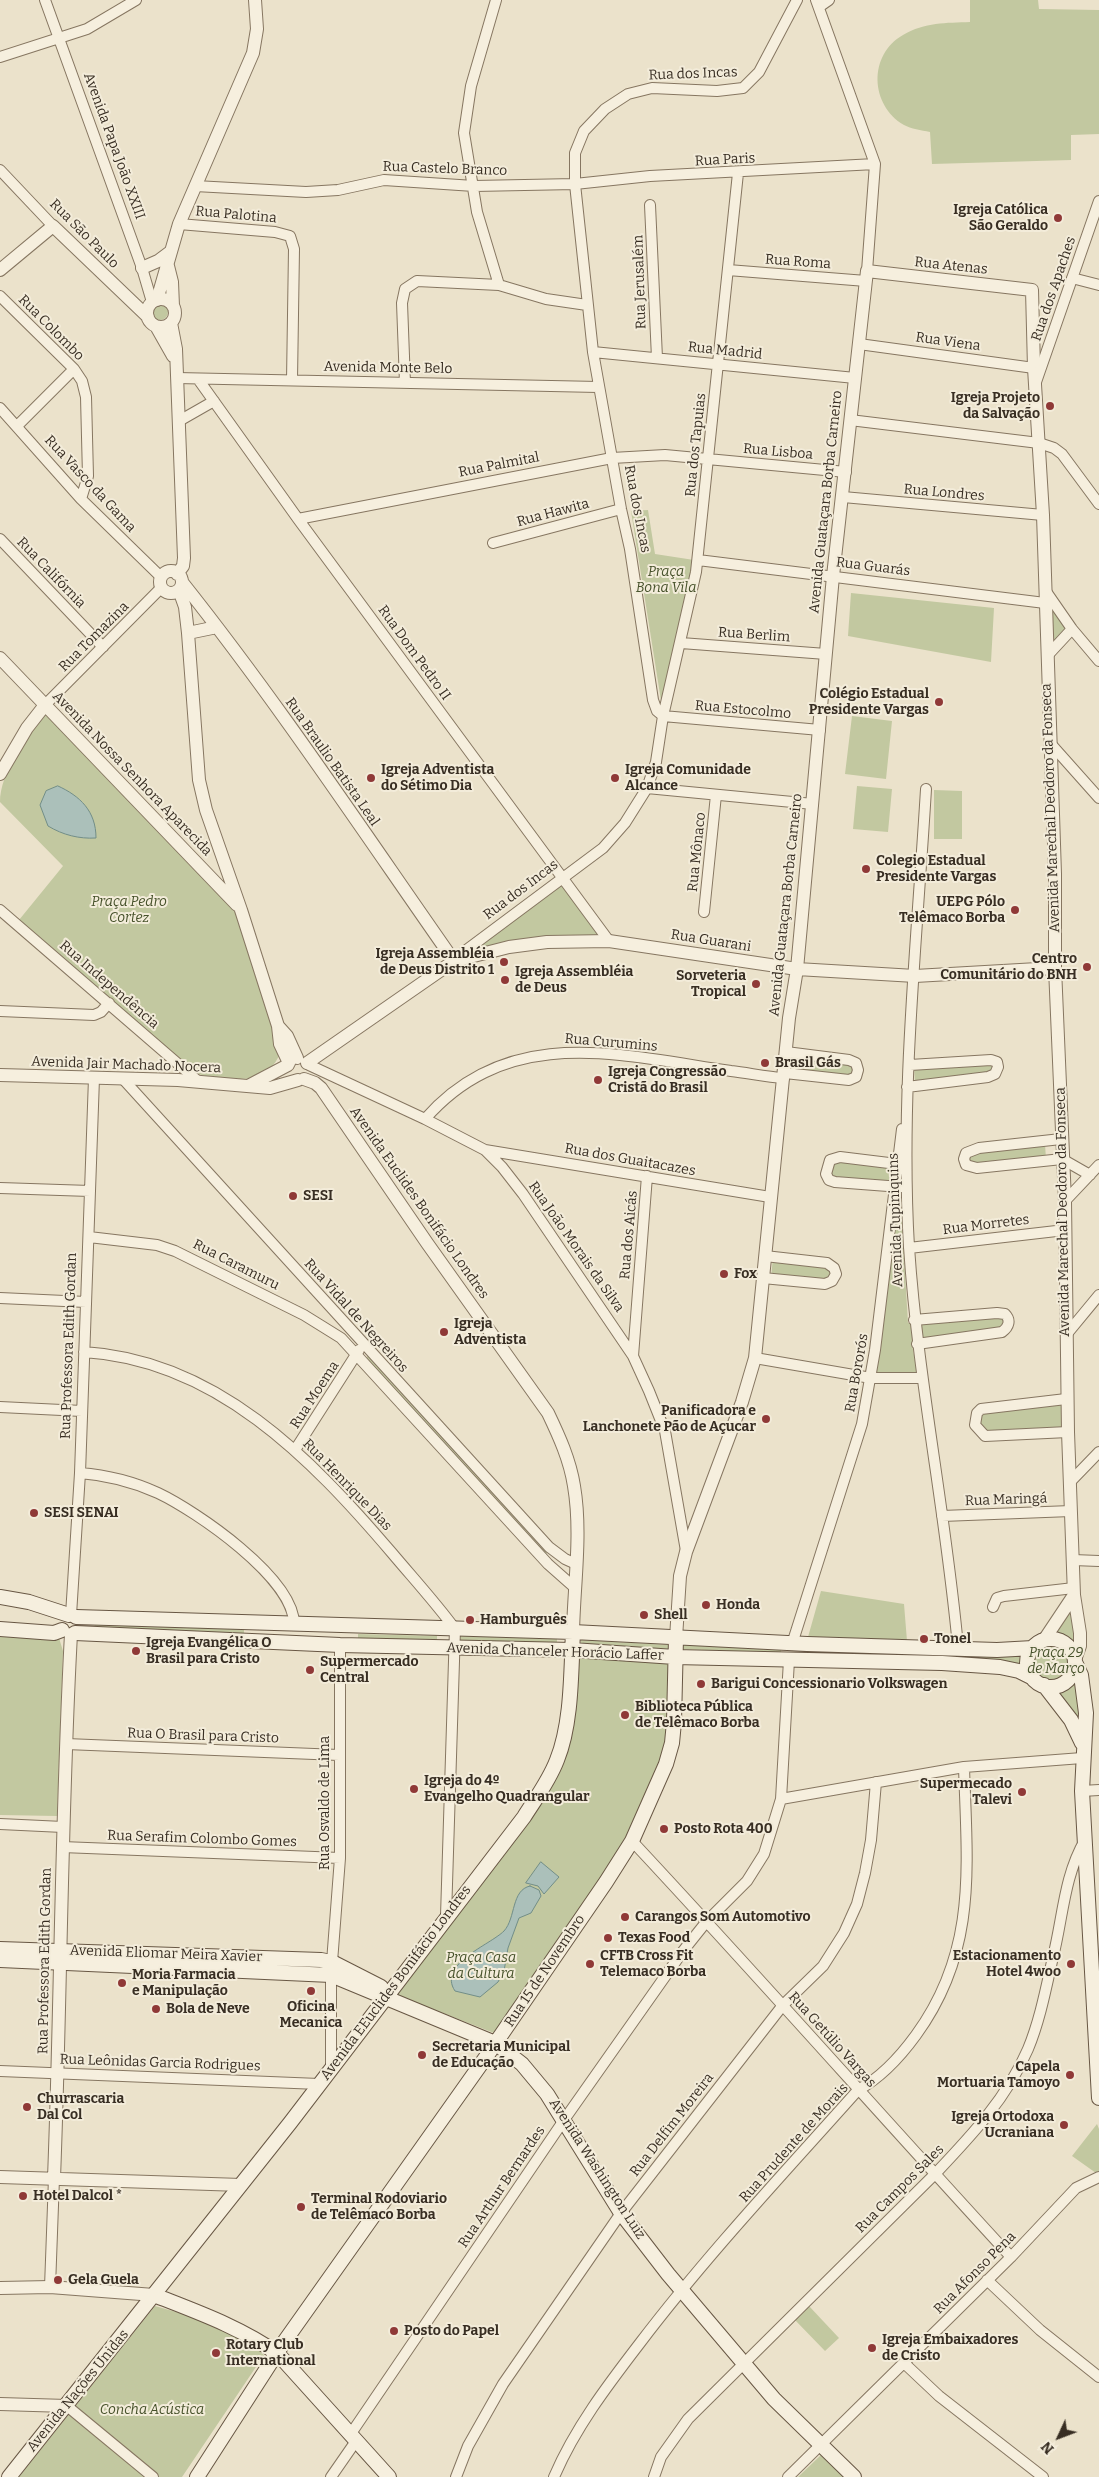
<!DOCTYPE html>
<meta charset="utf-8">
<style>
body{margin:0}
#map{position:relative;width:1099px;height:2477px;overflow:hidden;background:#ebe2cb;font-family:Bitter,serif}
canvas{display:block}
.north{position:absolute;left:1034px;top:2412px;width:50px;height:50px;-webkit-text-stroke:4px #f3ecda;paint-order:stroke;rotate:227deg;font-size:14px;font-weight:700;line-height:20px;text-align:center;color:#382e23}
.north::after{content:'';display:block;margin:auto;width:18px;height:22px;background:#382e23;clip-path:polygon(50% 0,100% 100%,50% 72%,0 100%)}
</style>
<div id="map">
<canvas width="1099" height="2477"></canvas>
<div class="north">N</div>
</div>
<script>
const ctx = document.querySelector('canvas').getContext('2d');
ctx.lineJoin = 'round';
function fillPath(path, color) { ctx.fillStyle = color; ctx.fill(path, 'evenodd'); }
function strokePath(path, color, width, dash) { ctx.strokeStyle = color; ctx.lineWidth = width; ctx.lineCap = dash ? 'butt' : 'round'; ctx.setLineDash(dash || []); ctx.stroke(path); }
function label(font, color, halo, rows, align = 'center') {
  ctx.font = font + ' Bitter,serif'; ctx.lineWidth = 4; ctx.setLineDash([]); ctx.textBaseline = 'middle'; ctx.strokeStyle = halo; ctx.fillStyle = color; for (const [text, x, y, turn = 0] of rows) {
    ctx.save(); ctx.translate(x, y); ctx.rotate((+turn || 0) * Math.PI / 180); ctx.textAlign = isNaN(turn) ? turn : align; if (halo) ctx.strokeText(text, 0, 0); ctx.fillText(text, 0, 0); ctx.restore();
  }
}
const green = new Path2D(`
 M970,0H1038L1039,9L1099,10V134L1071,135V160L932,164L930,132C921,130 911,129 904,125C870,105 868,55 903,35C925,22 946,23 970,22Z
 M152 312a8 8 0 1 1 16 0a8 8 0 1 1-16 0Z
 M648,510L655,554L694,560L662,707L631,511Z
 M851,593L994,608L991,662L848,636Z
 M1049,599L1067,627L1049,650Z
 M47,713L233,905L263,988L279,1056C266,1081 248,1080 224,1078C214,1077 205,1077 196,1073L19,920L63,866L0,802C0,773 27,733 47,713Z
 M852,716L892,721L886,779L845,774Z
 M857,786L892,789L888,832L853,829Z
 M934,790L962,791V839H934Z
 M564,882L601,937L472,949Z
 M793,1054L855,1064L854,1076L790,1073Z
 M993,1063L994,1071L915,1082L914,1068Z
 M1045,1144L1046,1159L969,1166V1154Z
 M837,1159L894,1169L892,1186L830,1176L829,1167Z
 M900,1190L908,1323L1004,1314L1006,1326L912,1344L918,1377H876Z
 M773,1257L833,1268L831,1280L771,1278Z
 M367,1356L372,1357L550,1551L543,1556L367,1362Z
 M1063,1401L1065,1431L989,1436L979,1429L978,1414Z
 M821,1591L904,1604L907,1641L808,1637Z
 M1074,1601L1082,1663L1080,1730C1069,1716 1059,1697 1046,1685C1008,1648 864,1655 811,1654V1651L1035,1644Z
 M95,1624L244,1629V1633L94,1628Z
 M358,1634L437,1636V1640L358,1638Z
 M0,1635L59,1638L63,1651L57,1816L0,1815Z
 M456,1636L557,1639V1643L457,1641Z
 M581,1640L669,1645V1649L581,1644Z
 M680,1645L781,1650V1653L680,1649Z
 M577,1653L671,1661L669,1741L635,1825L499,2035L392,1993L547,1792Z
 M1097,2124L1099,2129V2172L1096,2173L1072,2156Z
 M155,2306L236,2329L264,2355L182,2477H19Z
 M809,2306L839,2338L825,2351L795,2320Z
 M821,2455L846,2477H798Z`);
const water = new Path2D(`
 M58,786C80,796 96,811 96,838C79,839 63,835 48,826L40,805L46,791Z
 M541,1862L559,1877L544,1894L538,1886L526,1883Z
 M530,1886L539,1890L541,1896L531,1913L519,1918L508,1948L504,1971L498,1982L480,1997L455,1991C437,1964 490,1945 504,1931C516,1918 511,1890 530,1886Z`);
const minor = new Path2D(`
 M45,0L142,268L152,302
 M496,0L471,86L464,133L477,212L499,285L546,299L587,305
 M816,0L875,164L867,271
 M819,7L829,0
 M0,57L87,29L136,0
 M0,170L53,226
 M738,173L696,572L663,716L820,730
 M195,186L306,192L338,190L384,180L474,186L575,184L650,176L875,164
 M650,205L657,358
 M179,224L275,232L290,236L294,249L292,380
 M728,270L866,281
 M1072,278L1099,285
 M0,296L74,369L82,381L86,397L88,476L81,499
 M859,344L1034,368
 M593,352L855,378
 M177,378L598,387
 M198,379L298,519L609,941
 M1036,382L1099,201
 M405,383L402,303L405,289L417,281L499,285
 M0,408L81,499L161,577
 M850,420L1039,443L1054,448L1062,454L1099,504
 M179,421L214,401
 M18,425L74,369
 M843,497L1043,515
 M298,519L612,458L665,455L846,472
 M0,539L103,647
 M493,543L621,509
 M698,560L1045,603
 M1045,590L1072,629L1099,661
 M681,643L826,654
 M1047,656L1072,629
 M45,705L161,588
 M1050,743L1099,798
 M647,788L813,804
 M926,789C917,941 900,1095 909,1247C918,1381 946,1513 958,1647
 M0,910L199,1082
 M704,912L716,795
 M455,960L465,951L603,848L625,823L647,788L656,762L663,716L657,711L653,700L630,549L621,509L593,352L575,184V153L584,131L605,109L628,94L652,88L717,91L743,88L759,72L797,0
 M0,1011L94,1015L101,1012L109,1003
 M309,1065L425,1119L485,1150L502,1167L523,1194L633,1356L649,1391L665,1431L686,1551
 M785,1073L849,1080L856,1077L858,1070L856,1063L849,1060L786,1052
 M123,1079L549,1547L565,1559L576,1564
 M907,1087L988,1077L995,1074L998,1067L997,1062L991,1060L910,1065
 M425,1119C509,1023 620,1055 731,1071C749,1073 766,1077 784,1078
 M1061,1139L979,1148L966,1153L964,1159L966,1165L977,1168L1062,1159L1090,1175
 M485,1150L770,1197
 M897,1164L840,1157L830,1160L826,1174L829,1180L835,1182L901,1187
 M0,1188L90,1191
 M1065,1201L1099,1165
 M89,1237L157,1245L175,1251L304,1315L341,1338L548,1564L574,1587
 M909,1248L1065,1230
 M763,1278L825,1284L832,1281L836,1274L834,1268L827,1263L765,1256
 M0,1298L86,1302
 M914,1320L997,1313L1005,1314C1011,1320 1009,1327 1002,1332L917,1344
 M1066,1335L1099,1295
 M84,1352C216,1360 311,1458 392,1553C413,1578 436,1603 455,1629L446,1916
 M633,1356L647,1176
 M755,1358L871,1378H922
 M1066,1399L981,1409L977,1413L975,1425L985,1436L1068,1432
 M0,1407L82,1411
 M295,1450L359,1350
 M80,1473C106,1475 134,1482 158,1493C196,1511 294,1578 294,1624
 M1070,1482L1099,1452
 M942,1516L1071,1511
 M1073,1560L1099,1561
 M993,1607L997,1598L1004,1596L1074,1588
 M71,1615L80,1473L94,1078
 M792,1644L862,1424L875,1350L902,1129
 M66,1744L339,1755
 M1082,1791L1099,1790
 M781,1799L964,1767L1082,1758
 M0,1824L63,1827
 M632,1841C760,1978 884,2119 1011,2257
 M62,1847L340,1858
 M332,1962L340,1858V1645
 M331,2067V1975
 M0,2071L319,2084
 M987,2280L1040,2330L1099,2377
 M50,2287L54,2178
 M904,2363L939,2396L1043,2477
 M67,2406L153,2477
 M350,2435L564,2120L683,1951L707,1921L747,1881L764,1854L781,1799L789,1660
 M331,2477L356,2441
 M456,2477L468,2446L503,2384L621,2213L783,2005L823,1966L844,1933L857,1904L865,1873L871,1840L876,1782
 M554,2477C575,2428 607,2386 640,2343C707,2255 784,2173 858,2090C882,2077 900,2057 916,2035C978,1950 967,1866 964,1767
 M654,2477L661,2457L688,2419L935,2174C971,2136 1007,2098 1028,2049C1040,2020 1046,1988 1053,1957C1063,1917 1064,1876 1085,1840
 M788,2477L1011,2257L1076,2188L1099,2177`);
const tertiary = new Path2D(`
 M168,266L172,282L173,306
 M142,268L158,261L170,252
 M0,270L53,226L148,317
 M147 313a14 14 0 1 1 28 0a14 14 0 1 1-28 0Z
 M157,300L179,224L253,53L257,29L255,0
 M171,323L176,349L184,558L183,566L177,574
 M156,326L173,356
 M160 582a11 11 0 1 1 22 0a11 11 0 1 1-22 0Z
 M182,582C279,704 365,834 454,961
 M179,590L185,607L188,633L199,780L206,810L241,910L278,1026L280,1044L289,1063
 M188,633L217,627
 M0,658L237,905
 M0,774L27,728L45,705
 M278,1026L287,1036L297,1058
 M307,1063L454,961L509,947L547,942L609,941L797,969L915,976L1055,968
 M0,1075L178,1080L270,1088L298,1080
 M304,1079L315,1083L321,1088L427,1243L548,1413C559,1436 570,1460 574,1486C582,1533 574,1584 573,1632
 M250,1085L288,1065
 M676,1638L680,1576L686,1552L742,1402L755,1358L789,1018L797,969L833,576L867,271L1032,290L1034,368L1043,515L1055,874V968L1065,1201L1068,1432L1074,1595L1080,1633V1646L1075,1660
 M1044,1640L1074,1595
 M0,2177L241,2185
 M54,2178C61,1997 61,1816 71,1634
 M0,2288L50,2287L154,2295
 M0,2404L67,2406`);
const secondary = new Path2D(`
 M0,1597L29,1602L69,1615
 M76,1617L573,1632L807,1644L997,1650L1033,1648
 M0,1629L54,1633L62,1630
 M75,1633L340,1645L572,1650L675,1657L942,1663L1000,1667L1019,1671L1033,1678
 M1027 1663a24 24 0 1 1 48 0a24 24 0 1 1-48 0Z
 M1075,1662L1081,1675L1086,1713L1082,1791L1099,2098
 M1044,1685L1071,1720L1082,1743
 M0,1949L321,1960L332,1962L381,1987
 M0,1960L331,1975L495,2043L522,2064L547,2094L621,2213L668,2274L774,2399L854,2477
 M154,2295C197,2312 240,2327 278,2354L389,2477
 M9,2477L290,2123L524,1817C536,1798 549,1781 557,1760C572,1723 571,1672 573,1632
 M197,2477L282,2345L486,2057L606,1882L632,1841L666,1764L672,1743L674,1722L676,1638`);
const markers = [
 [1058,218,5,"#8f3937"],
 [1050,406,5,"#8f3937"],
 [939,702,5,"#8f3937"],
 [371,778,5,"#8f3937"],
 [615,778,5,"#8f3937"],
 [866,869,5,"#8f3937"],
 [1015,910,5,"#8f3937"],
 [504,962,5,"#8f3937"],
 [1087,967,5,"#8f3937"],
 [505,980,5,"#8f3937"],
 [756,984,5,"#8f3937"],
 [765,1063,5,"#8f3937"],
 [598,1080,5,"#8f3937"],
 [293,1196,5,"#8f3937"],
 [724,1274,5,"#8f3937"],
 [444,1332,5,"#8f3937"],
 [766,1419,5,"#8f3937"],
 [34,1513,5,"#8f3937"],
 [706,1605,5,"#8f3937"],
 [644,1615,5,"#8f3937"],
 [470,1620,5,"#8f3937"],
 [924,1639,5,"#8f3937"],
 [136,1651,5,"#8f3937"],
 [310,1670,5,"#8f3937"],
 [701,1684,5,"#8f3937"],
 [625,1715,5,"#8f3937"],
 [414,1789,5,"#8f3937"],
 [1022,1792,5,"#8f3937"],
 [664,1829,5,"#8f3937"],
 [625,1917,5,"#8f3937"],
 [608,1938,5,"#8f3937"],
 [590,1964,5,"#8f3937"],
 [1071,1964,5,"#8f3937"],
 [122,1983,5,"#8f3937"],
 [311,1991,5,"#8f3937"],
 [156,2009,5,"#8f3937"],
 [422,2055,5,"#8f3937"],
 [1070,2075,5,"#8f3937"],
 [27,2107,5,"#8f3937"],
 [1064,2125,5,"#8f3937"],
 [23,2196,5,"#8f3937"],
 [301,2207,5,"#8f3937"],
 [58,2280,5,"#8f3937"],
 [394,2331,5,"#8f3937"],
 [872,2348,5,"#8f3937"],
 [216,2353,5,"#8f3937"]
];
const streetNames = [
 ["Rua dos Incas",693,74,-2],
 ["Avenida Papa João XXIII",114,146,70],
 ["Rua Paris",725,160,-3],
 ["Rua Castelo Branco",445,169,2],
 ["Rua Palotina",236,215,5],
 ["Rua São Paulo",84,234,45],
 ["Rua Roma",798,262,4],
 ["Rua Atenas",951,266,6],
 ["Rua Jerusalém",640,282,-92],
 ["Rua dos Apaches",1054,289,-71],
 ["Rua Colombo",51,328,45],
 ["Rua Viena",948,342,8],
 ["Rua Madrid",725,351,6],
 ["Avenida Monte Belo",388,368,1],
 ["Rua dos Tapuias",696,445,-84],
 ["Rua Lisboa",778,452,5],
 ["Rua Palmital",499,465,-11],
 ["Rua Vasco da Gama",90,484,47],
 ["Rua Londres",944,493,5],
 ["Avenida Guataçara Borba Carneiro",826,502,-84],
 ["Rua dos Incas",637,509,79],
 ["Rua Hawita",553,513,-15],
 ["Rua Guarás",873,567,7],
 ["Rua Califórnia",51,573,46],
 ["Rua Berlim",754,635,4],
 ["Rua Tomazina",94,637,-45],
 ["Rua Dom Pedro II",414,653,54],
 ["Rua Estocolmo",743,710,5],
 ["Rua Braulio Batista Leal",332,762,55],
 ["Avenida Nossa Senhora Aparecida",132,774,46],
 ["Avenida Marechal Deodoro da Fonseca",1051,808,-92],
 ["Rua Mônaco",697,852,-84],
 ["Rua dos Incas",521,890,-37],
 ["Avenida Guataçara Borba Carneiro",786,905,-84],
 ["Rua Guarani",711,941,9],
 ["Rua Independência",109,985,41],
 ["Rua Curumins",611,1043,5],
 ["Avenida Jair Machado Nocera",126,1065,2],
 ["Rua dos Guaitacazes",630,1160,10],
 ["Avenida Euclides Bonifácio Londres",419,1203,55],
 ["Avenida Marechal Deodoro da Fonseca",1063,1212,-91],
 ["Avenida Tupiniquins",896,1220,-92],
 ["Rua Morretes",986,1225,-7],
 ["Rua dos Aicás",629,1235,-85],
 ["Rua João Morais da Silva",576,1247,55],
 ["Rua Caramuru",236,1265,27],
 ["Rua Vidal de Negreiros",356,1316,48],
 ["Rua Professora Edith Gordan",69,1346,-88],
 ["Rua Bororós",857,1373,-80],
 ["Rua Moema",315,1395,-57],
 ["Rua Henrique Dias",347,1485,46],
 ["Rua Maringá",1006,1500,-2],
 ["Avenida Chanceler Horácio Laffer",555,1652,2],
 ["Rua O Brasil para Cristo",203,1736,2],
 ["Rua Osvaldo de Lima",325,1803,-90],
 ["Rua Serafim Colombo Gomes",202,1839,2],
 ["Avenida Eliomar Meira Xavier",166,1954,2],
 ["Rua Professora Edith Gordan",45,1961,-89],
 ["Rua 15 de Novembro",545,1971,-56],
 ["Avenida EEuclides Bonifácio Londres",396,1983,-53],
 ["Rua Getúlio Vargas",832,2040,48],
 ["Rua Leônidas Garcia Rodrigues",160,2063,2],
 ["Rua Delfim Moreira",672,2125,-52],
 ["Rua Prudente de Morais",794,2143,-48],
 ["Avenida Washington Luiz",597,2169,57],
 ["Rua Arthur Bernardes",502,2187,-56],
 ["Rua Campos Sales",900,2189,-45],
 ["Rua Afonso Pena",975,2273,-45],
 ["Avenida Nações Unidas",78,2391,-51]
];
const poiNames = [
 ["Igreja Católica",1048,210,"right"],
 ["São Geraldo",1048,226,"right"],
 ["Igreja Projeto",1040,398,"right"],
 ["da Salvação",1040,414,"right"],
 ["Colégio Estadual",929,694,"right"],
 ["Presidente Vargas",929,710,"right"],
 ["Igreja Adventista",381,770],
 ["do Sétimo Dia",381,786],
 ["Igreja Comunidade",625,770],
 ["Alcance",625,786],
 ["Colegio Estadual",876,861],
 ["Presidente Vargas",876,877],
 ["UEPG Pólo",1005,902,"right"],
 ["Telêmaco Borba",1005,918,"right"],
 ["Igreja Assembléia",494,954,"right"],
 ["de Deus Distrito 1",494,970,"right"],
 ["Centro",1077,959,"right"],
 ["Comunitário do BNH",1077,975,"right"],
 ["Igreja Assembléia",515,972],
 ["de Deus",515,988],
 ["Sorveteria",746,976,"right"],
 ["Tropical",746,992,"right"],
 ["Brasil Gás",775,1063],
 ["Igreja Congressão",608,1072],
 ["Cristã do Brasil",608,1088],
 ["SESI",303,1196],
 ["Fox",734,1274],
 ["Igreja",454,1324],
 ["Adventista",454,1340],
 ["Panificadora e",756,1411,"right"],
 ["Lanchonete Pão de Açucar",756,1427,"right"],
 ["SESI SENAI",44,1513],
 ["Honda",716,1605],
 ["Shell",654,1615],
 ["Hamburguês",480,1620],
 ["Tonel",934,1639],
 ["Igreja Evangélica O",146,1643],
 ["Brasil para Cristo",146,1659],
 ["Supermercado",320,1662],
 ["Central",320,1678],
 ["Barigui Concessionario Volkswagen",711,1684],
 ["Biblioteca Pública",635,1707],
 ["de Telêmaco Borba",635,1723],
 ["Igreja do 4º",424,1781],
 ["Evangelho Quadrangular",424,1797],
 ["Supermecado",1012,1784,"right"],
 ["Talevi",1012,1800,"right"],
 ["Posto Rota 400",674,1829],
 ["Carangos Som Automotivo",635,1917],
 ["Texas Food",618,1938],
 ["CFTB Cross Fit",600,1956],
 ["Telemaco Borba",600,1972],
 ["Estacionamento",1061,1956,"right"],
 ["Hotel 4woo",1061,1972,"right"],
 ["Moria Farmacia",132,1975],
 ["e Manipulação",132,1991],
 ["Oficina",311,2007,"center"],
 ["Mecanica",311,2023,"center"],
 ["Bola de Neve",166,2009],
 ["Secretaria Municipal",432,2047],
 ["de Educação",432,2063],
 ["Capela",1060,2067,"right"],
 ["Mortuaria Tamoyo",1060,2083,"right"],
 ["Churrascaria",37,2099],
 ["Dal Col",37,2115],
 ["Igreja Ortodoxa",1054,2117,"right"],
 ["Ucraniana",1054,2133,"right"],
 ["Hotel Dalcol *",33,2196],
 ["Terminal Rodoviario",311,2199],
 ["de Telêmaco Borba",311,2215],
 ["Gela Guela",68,2280],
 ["Posto do Papel",404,2331],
 ["Igreja Embaixadores",882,2340],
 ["de Cristo",882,2356],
 ["Rotary Club",226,2345],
 ["International",226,2361]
];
const parkNames = [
 ["Praça",666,572],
 ["Bona Vila",666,588],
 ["Praça Pedro",129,902],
 ["Cortez",129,918],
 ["Praça 29",1056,1653],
 ["de Março",1056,1669],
 ["Praça Casa",481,1958],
 ["da Cultura",481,1974],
 ["Concha Acústica",152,2410]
];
fillPath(green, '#c2c8a0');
fillPath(water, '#abc0ba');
strokePath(water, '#728e88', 1);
strokePath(minor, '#867661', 12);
strokePath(tertiary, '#867661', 14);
strokePath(secondary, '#685744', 16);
strokePath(minor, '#f6efde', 10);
strokePath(tertiary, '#f6efde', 12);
strokePath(secondary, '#f6efde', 14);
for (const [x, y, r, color] of markers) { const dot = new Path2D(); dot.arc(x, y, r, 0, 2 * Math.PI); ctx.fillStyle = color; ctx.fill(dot); strokePath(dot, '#f3ecda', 2); }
label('14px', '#382e23', '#f3ecda', streetNames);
label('bold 14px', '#382e23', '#f3ecda', poiNames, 'left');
label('italic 14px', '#47522b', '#f3ecda', parkNames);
</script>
